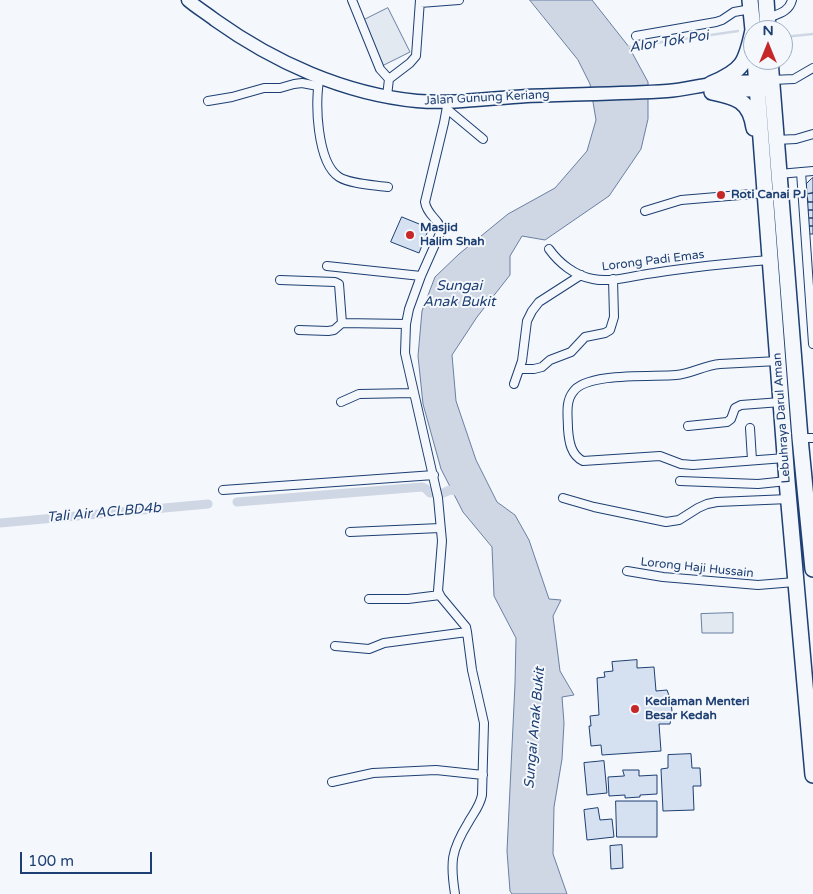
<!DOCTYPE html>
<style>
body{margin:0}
#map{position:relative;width:813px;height:894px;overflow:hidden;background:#f4f7fb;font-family:"Varela Round",sans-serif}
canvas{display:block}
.north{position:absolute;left:743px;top:20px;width:50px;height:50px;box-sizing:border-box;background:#f4f7fb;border:1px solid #9eadc5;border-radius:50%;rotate:0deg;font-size:14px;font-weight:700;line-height:20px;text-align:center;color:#1d3f73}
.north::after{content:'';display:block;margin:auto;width:18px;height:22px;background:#c62828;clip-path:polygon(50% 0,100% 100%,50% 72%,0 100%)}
.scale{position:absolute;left:20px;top:852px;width:132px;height:22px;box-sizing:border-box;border:2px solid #1d3f73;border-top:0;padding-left:6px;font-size:15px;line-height:18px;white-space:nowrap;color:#1d3f73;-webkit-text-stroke:4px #f4f7fb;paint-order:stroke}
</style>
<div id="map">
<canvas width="813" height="894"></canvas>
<div class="north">N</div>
<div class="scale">100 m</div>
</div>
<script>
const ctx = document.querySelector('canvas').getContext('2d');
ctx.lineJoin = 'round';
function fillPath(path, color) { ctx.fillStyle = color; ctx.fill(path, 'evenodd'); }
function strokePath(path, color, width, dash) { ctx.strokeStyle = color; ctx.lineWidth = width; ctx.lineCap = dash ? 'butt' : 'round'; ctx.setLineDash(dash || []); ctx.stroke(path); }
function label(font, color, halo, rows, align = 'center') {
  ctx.font = font + ' "Varela Round",sans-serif'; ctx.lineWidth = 4; ctx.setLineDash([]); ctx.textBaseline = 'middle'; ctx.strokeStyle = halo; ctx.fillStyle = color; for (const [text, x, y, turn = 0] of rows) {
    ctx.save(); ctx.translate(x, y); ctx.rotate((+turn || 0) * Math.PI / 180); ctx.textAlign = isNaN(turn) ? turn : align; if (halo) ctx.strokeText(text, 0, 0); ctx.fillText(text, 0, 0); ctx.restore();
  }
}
const green = new Path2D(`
 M388,8L410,52L380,67L358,23Z
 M733,613V633H702L701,614Z`);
const water = new Path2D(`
 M530,0H592L629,47L648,82V119L641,149L609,196L545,240L522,236L510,256V275L477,317L452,355L456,401L476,460L497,502L515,515L529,540L549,599L561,600L553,616L560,671L574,695L562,697L564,723L562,759L554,807L553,854L567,894H512L510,891L507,851L515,684L516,638L494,596L492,547L463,512L441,469L423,404L418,356L422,311L435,277L459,254L508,214L555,188L587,151L596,120L590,84L578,60Z`);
const stream = new Path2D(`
 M783,37L813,34
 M628,47L738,31`);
const canal = new Path2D(`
 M443,493L450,490L462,492
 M237,502L422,487L425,488L430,493H434
 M0,523L208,504`);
const building = new Path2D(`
 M813,178V193L807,194L806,184L811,179Z
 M813,193V202H808L807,194Z
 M808,202H813V210H808Z
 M808,210H813V218H809Z
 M402,217L429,228L419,253L391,242Z
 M809,218H813V226H809Z
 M809,226H813V234H810Z
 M637,660V668L654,667L656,691L667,690L671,701L672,712L670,724H659L661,751L602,755L601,745L591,746L589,726H591L590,716L599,715L597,678L605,677L604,672L613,671L612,662Z
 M691,754L692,768H700L701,786H693L694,810L663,811L661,769L668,768V755Z
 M604,761L607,793L587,795L584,763Z
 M623,770H639V776L657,775V794L640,795V797L625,798V795L609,796L608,777L624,776Z
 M616,801H657V837H617Z
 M598,808L600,820L612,819L614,837L587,840L584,810Z
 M622,845L623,868L611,869L610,846Z`);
const street = new Path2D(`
 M352,0L380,69L389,79
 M420,3L459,0
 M768,18C778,14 789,12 792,0
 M636,36L716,22L722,20L734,12L751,9
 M320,77C314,100 317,163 339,177C350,184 375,185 388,187
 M772,80L794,79L813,68
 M387,96L389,79L410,63L416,56L420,0
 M208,101L232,97L264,88H280L294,84L302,83L318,86
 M448,101L444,123L425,202C427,216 440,219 441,231L421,276L409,309L406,324L405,353L438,498L442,541L438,591L441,597L466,627L467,632L472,670L484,723L482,795C480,806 473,814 468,823C451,851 450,862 455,894
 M447,109L483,139
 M776,140L796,139L813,134
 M801,172L813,344
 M779,174L813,171
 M645,211L681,200L764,193
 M549,249C559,263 575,276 593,279C613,283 635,275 654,273C692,267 731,263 770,260
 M327,266L421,276
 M280,280L335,282L339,284L342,323
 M299,330L328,331L334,330L342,323L406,324
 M778,361C759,362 739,363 720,364C705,365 691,374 676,375C653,377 586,372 573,392C565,402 568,417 568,429C569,442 571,455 583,461L660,456L681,464L693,465L785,458
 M520,369H534L542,367L550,360L571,352L585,337L605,333L610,330L614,317L613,279
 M514,384L522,361L527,321L532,311L539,302L581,275
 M341,402L359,394L413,393
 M688,426L727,422L731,419L735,408L741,405L781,402
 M750,428L752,460
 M800,438H813
 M680,481L758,484L787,481
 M223,490L434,475
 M563,498L594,507L666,522L679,520L698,508L707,504L717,502L789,499
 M350,532L440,528
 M627,571L663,577L758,585L795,582
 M369,599H408L440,595
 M335,646L369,649L384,643L467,632
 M332,782L373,773L436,770L483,775`);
const primary = new Path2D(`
 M188,0C196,7 206,13 215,20C274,62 344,94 417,101C453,104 491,98 527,96C574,94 620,94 667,91C683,90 697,86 712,84C729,81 747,82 765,81
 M724,91L766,90`);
const highway = new Path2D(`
 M750,0L753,30
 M766,0L768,30
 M755,60L787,481L813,775
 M770,60L800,438L813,569
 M711,84C743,71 746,63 753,30
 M712,92C736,97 750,100 754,128`);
const markers = [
 [721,195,5,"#c62828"],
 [410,235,5,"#c62828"],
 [635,709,5,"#c62828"]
];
const streetNames = [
 ["Jalan Gunung Keriang",487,98,-3],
 ["Lorong Padi Emas",653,261,-7],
 ["Lebuhraya Darul Aman",782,418,-94],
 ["Lorong Haji Hussain",697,568,6]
];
const poiNames = [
 ["Roti Canai PJ",731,195],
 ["Masjid",420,228],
 ["Halim Shah",420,242],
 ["Kediaman Menteri",645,702],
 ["Besar Kedah",645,716]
];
const waterNames = [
 ["Alor Tok Poi",669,42,-9],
 ["Sungai",459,286],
 ["Anak Bukit",459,302],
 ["Tali Air ACLBD4b",104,513,-5],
 ["Sungai Anak Bukit",535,728,-85]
];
fillPath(green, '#e3e9f0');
strokePath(green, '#687fa3', 1);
fillPath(water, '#cfd7e4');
strokePath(water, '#687fa3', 1);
strokePath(stream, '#cfd7e4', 2.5);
strokePath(canal, '#cfd7e4', 9);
fillPath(building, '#d5e0f0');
strokePath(building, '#1d3f73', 1);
strokePath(street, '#1d3f73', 10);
strokePath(primary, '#1d3f73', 15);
strokePath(highway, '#1d3f73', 18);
strokePath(street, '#f4f7fb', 8);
strokePath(primary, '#f4f7fb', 12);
strokePath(highway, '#f4f7fb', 15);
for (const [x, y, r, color] of markers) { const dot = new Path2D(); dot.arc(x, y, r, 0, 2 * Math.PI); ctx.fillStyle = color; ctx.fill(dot); strokePath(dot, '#f4f7fb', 2); }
label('12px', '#1d3f73', '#f4f7fb', streetNames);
label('bold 12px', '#1d3f73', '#f4f7fb', poiNames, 'left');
label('italic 14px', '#1d3f73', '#f4f7fb', waterNames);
</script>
